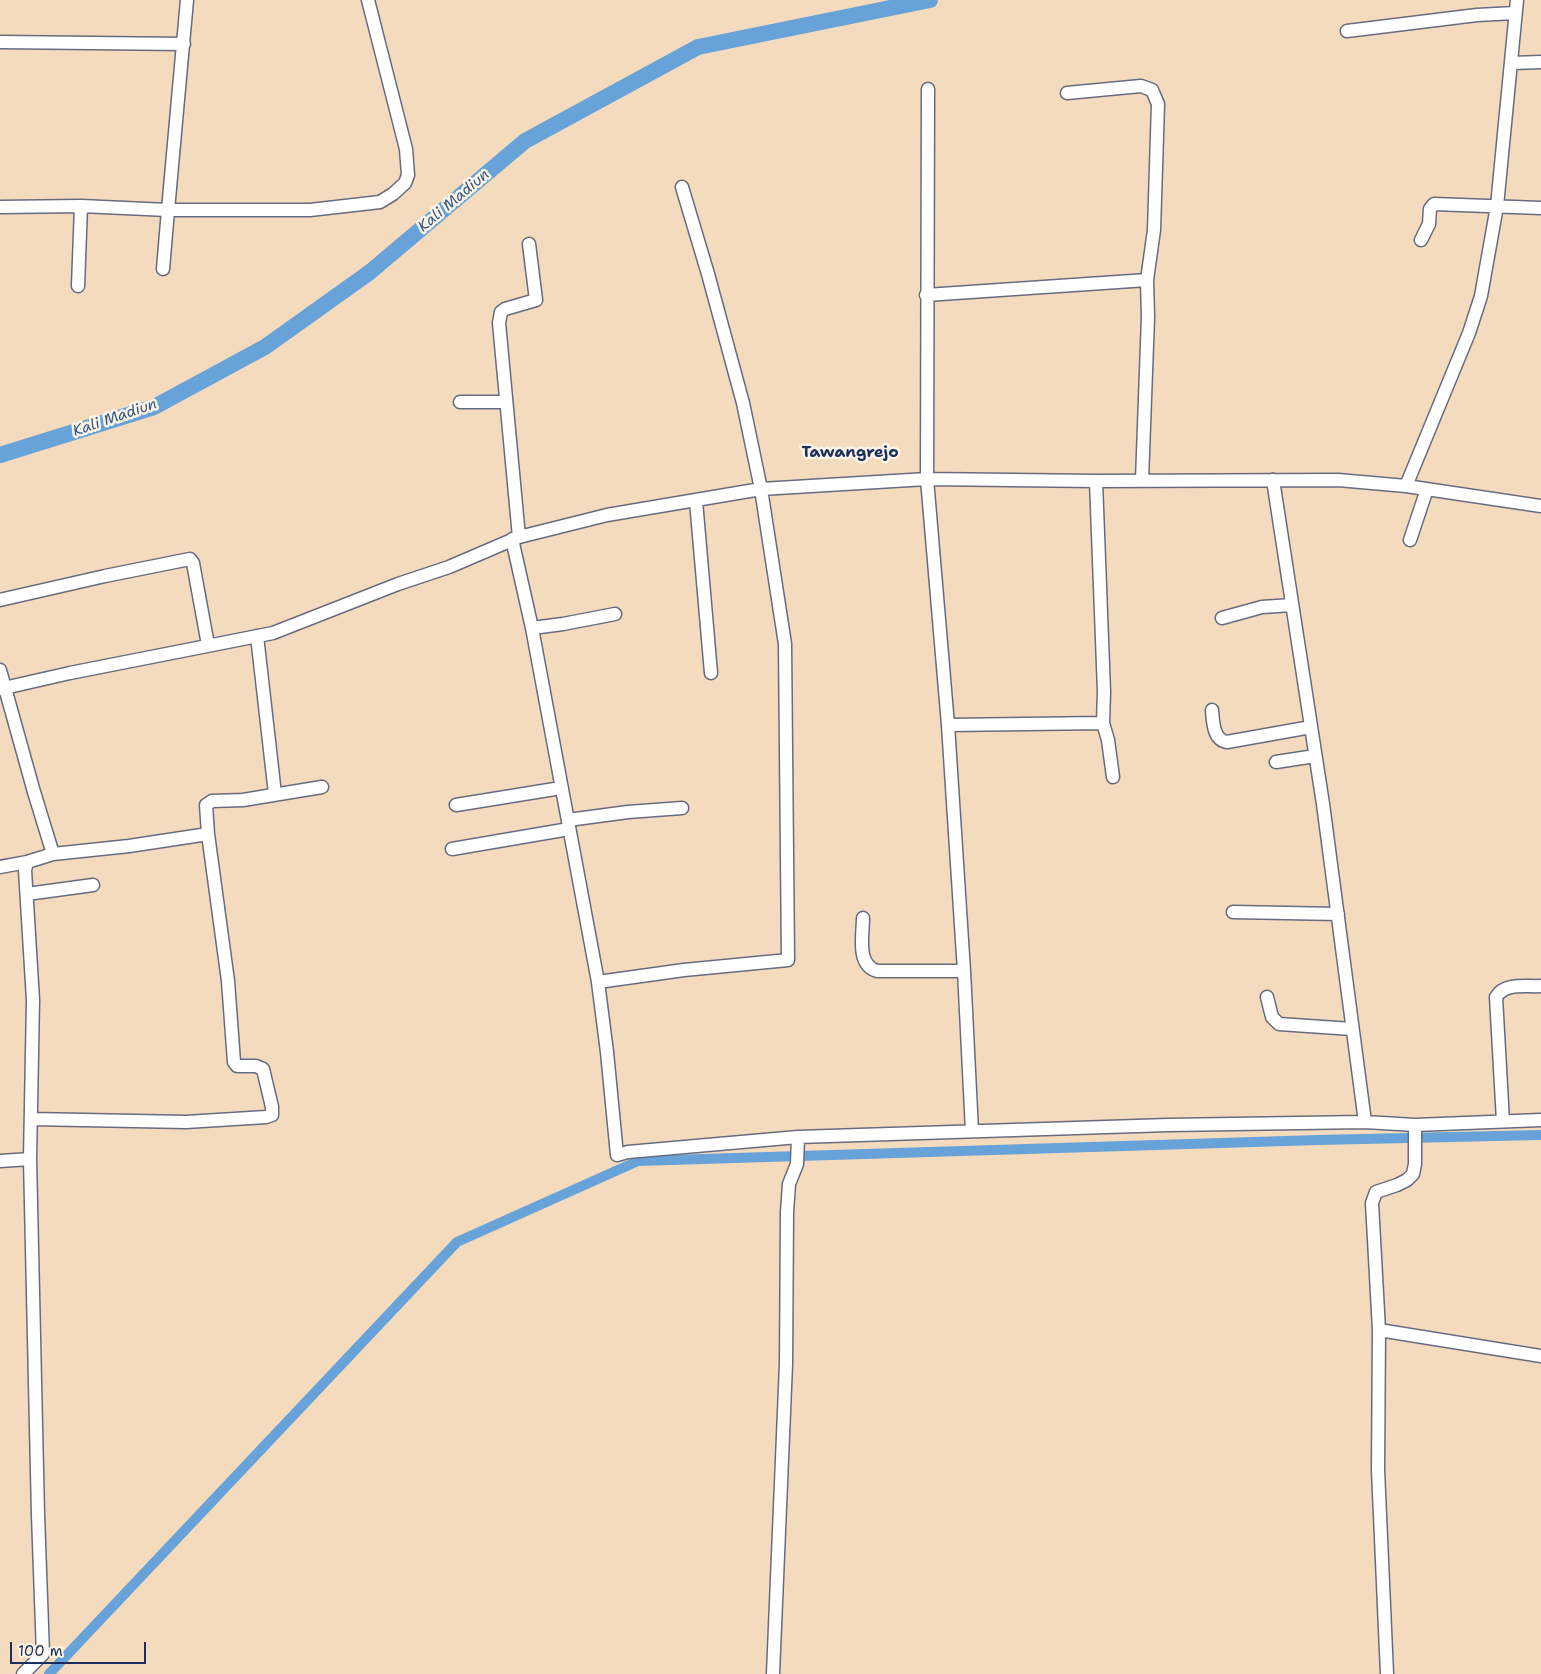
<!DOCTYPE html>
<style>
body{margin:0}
#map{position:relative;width:1541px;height:1674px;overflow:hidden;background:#f5dbbe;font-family:"Shantell Sans",sans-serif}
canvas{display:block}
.scale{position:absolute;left:10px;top:1642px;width:136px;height:22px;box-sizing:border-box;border:2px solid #1b2f5e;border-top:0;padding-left:6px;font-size:15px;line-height:18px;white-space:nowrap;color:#1b2f5e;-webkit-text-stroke:4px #fcf5e5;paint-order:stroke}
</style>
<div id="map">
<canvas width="1541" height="1674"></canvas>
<div class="scale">100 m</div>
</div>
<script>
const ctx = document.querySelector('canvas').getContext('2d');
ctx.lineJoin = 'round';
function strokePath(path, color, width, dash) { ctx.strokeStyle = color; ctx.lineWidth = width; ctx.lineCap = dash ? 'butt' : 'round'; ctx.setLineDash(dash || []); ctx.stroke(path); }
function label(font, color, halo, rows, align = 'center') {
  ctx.font = font + ' "Shantell Sans",sans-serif'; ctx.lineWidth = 5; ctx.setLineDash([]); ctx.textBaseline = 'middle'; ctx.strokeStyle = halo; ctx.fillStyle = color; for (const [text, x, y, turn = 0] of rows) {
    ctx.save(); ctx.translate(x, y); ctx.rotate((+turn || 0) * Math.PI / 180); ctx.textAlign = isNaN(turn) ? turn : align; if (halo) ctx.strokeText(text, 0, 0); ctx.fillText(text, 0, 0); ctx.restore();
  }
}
const canal = new Path2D(`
 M49,1674L457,1242L638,1161L1318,1140L1541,1135`);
const river = new Path2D(`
 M0,455L154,407L265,347L370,272L525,141L698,47L930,0`);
const minor = new Path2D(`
 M1347,31L1477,15L1515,13
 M0,42L184,44
 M1512,63L1541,62
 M928,89L927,479L948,725L964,971L972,1131
 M1067,93L1141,86L1152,90L1158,104L1154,230L1147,280L1148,317L1142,480
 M0,207L81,206L168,210L187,0
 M1421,240L1429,224L1430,209L1434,204L1541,208
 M163,269L168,210H310L380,202L393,194L405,183L408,175L406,149L368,0
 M78,286L81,206
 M926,295L1147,280
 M460,402H506
 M1273,480L1323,804L1365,1122
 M1096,481L1104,692L1103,723
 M1406,486L1469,333L1481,296L1497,206L1517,0
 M696,501L711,673
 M519,537L499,323L501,312L505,309L536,300L529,244
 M512,539L532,628L598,982L607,1052L617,1155L628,1152L798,1137L1168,1125L1365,1122L1415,1125L1541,1120
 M1410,540L1427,489
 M0,600L105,576L190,559L193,563L208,645
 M1222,618L1262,607L1292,605
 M532,628L563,624L615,614
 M257,636L275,794
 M0,670L34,792L53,854L27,862L25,870L33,1000L30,1159L38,1515L43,1654L23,1674
 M0,689L70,673L273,633L398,584L449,567L519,537L607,515L761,489L927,479L1096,481L1338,480L1406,486L1541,506
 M1212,710C1213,721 1213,740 1227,742L1311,727
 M948,725L1103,723L1108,740L1113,777
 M1276,762L1315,756
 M456,805L561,788
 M568,820L628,812L682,808
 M452,849L569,829
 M53,854L129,846L208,834
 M0,867L27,862
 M27,894L93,885
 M1233,912L1338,914
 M863,918C863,935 856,965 877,971H964
 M598,982L684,970L788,960L785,644L761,489L743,403L708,274L682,187
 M1267,997L1272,1017L1279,1024L1352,1029
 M31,1119L186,1122L266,1117L272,1115V1107L263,1069L256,1066H237L234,1062L228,981L208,834L206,805L212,801L243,800L322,787
 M1503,1121L1496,997C1505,982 1526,987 1541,986
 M0,1161L30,1159
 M1379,1330L1541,1356
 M773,1674L786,1364L787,1212L789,1184L797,1164L798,1137
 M1387,1674L1378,1470L1379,1330L1372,1203L1376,1192L1397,1185L1407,1180L1413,1174L1415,1164V1125`);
const waterNames = [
 ["Kali Madiun",454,201,-40],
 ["Kali Madiun",115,418,-19]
];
const quarterNames = [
 ["Tawangrejo",850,453]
];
strokePath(canal, '#67a3d8', 10);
strokePath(river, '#67a3d8', 16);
strokePath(minor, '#676b80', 15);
strokePath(minor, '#fff', 12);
label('italic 15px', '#365889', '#fcf5e5', waterNames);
label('bold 16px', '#1b2f5e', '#fcf5e5', quarterNames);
</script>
